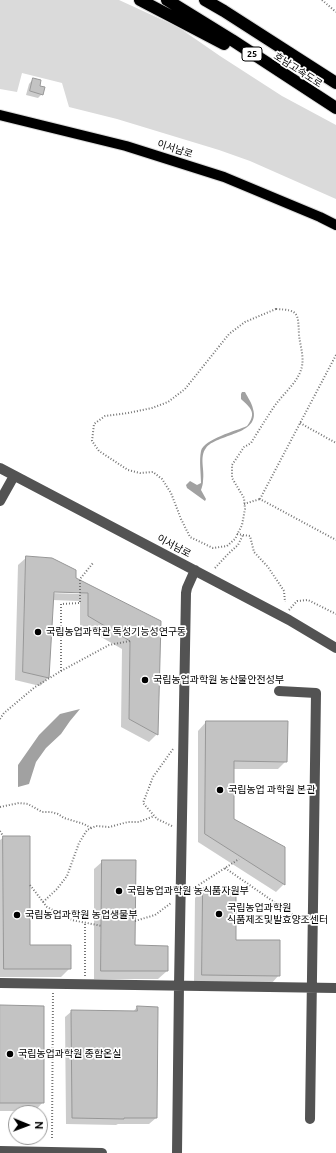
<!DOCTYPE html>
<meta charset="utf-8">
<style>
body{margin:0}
#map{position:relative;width:336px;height:1153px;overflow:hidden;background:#fff;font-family:Ubuntu,sans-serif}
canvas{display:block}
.north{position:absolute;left:8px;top:1105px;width:40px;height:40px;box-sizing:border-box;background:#fff;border:1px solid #999;border-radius:50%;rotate:91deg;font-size:11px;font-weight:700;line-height:16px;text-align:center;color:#000}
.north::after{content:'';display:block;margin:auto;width:14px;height:18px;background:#000;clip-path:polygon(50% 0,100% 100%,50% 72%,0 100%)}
</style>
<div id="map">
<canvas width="336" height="1153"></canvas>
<div class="north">N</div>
</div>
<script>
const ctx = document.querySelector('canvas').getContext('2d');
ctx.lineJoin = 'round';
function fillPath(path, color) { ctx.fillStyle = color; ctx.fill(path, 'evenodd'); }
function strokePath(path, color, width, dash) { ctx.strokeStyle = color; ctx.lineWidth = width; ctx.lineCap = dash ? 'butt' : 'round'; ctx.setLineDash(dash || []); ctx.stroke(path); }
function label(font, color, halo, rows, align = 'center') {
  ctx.font = font + ' Ubuntu,"Noto Sans KR",sans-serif'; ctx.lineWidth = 3.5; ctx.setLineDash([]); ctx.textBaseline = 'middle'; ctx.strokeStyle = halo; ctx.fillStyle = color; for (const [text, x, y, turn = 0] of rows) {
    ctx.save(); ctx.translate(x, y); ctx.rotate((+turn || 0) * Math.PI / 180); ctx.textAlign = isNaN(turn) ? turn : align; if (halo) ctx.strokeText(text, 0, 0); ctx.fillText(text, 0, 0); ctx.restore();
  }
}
const green = new Path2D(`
 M0,0H119L178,27L220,56L282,96L336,125V199L250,161L219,150L117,119L69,107L62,83L22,73L17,92L0,89Z`);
const water = new Path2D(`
 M242,392H245C248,398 252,403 253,409C261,435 216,434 206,448C199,457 205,470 203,481C203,484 202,487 201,490L206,499L205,501L187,488L186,485L190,481L197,485L201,483C201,473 199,461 201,451C204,439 236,431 247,426C257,413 251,408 241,399V394Z
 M80,709L70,721L61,734L46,748L36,762L29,784L18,787V765L39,735L60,714Z`);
const shadow = new Path2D(`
 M33,79L39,86L42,94L38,98L26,95L29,84Z
 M27,557L75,579L160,622L157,734L149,742L121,727L122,649L80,625V601L52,600L48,678L40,686L15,680L18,565ZM49,591L78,592L80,594L49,593Z
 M206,722L286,761L278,769H233V820L284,884L276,892L198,842V731Z
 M4,837L29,946L70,968L61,977H0V840Z
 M103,861L134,946L167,971L158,979H94V869Z
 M203,889L235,941L279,975L271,984L194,983L195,898Z
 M0,1007L43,1102L35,1111H0Z
 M137,1007L156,1118L149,1124H118L116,1125L66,1124L65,1017L72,1011L133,1012Z`);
const building = new Path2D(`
 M33,78L41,80L40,86L45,87L43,95L30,91Z
 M26,556L52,558L76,570V578L161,621L158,735L129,719L130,641L88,616V593L54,592L49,678L23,672Z
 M206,721H288L287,762L234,761V819L285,847V885L205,834Z
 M3,836H30V945H71V969H4Z
 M102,860H136L135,945L168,946V971H101Z
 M203,888L236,889V940H280V976L202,975Z
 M0,1005L44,1006V1103H0Z
 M137,1006L158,1007L157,1118H124V1119L72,1118L71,1010L137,1011Z`);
const path = new Path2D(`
 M322,0L336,12
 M276,309C299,310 298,313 299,335C300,345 304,356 302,366C299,381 285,392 276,404C267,417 259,430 251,443L244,447L232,465V478L244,498L245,509L242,525L235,539L227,546L213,548L190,537L181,519L171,493L162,479L153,472L140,473L128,470L99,451L92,441L94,424L105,416L128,413L152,408L168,402L185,389L229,334L245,322Z
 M336,355L260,499L336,540
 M300,423L336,443
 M244,504L260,499
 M237,534L250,536L254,552L268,567L284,591L285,602
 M215,568L229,553L238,545L243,535
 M289,610L297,601L308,600L336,614
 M61,671V604L80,603V579L93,563
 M0,719L4,713L35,687L61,671L109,645L130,641
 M0,807L19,803L28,804L42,812H51L58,814L64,818L84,824L91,828
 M172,826L157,819L143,803L153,777L173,749
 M0,831L3,836
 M225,868L303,922
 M30,885L47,907L72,920L102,926
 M191,890L239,859
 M43,902L57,889L67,876L79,843L87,830L96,826L109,827L128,822H139L154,816
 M135,921L155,915L171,903
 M85,976V923
 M52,1138L53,993`);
const minor = new Path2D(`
 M0,468L289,620L336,648
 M0,501L14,476
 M279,691L316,693L310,1119
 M0,983L336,988
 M0,1151L102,1153
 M177,1153L179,985L186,593L187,588L195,570`);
const major = new Path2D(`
 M0,115L126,146L224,177L320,217L336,225`);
const highway = new Path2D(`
 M140,0L224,44
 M167,0L232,40L336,108
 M205,0L224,11L336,83`);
const markers = [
 [38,632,4,"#000"],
 [145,680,4,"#000"],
 [220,790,4,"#000"],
 [119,891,4,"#000"],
 [219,914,4,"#000"],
 [17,915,4,"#000"],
 [10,1054,4,"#000"]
];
const shields = [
 [252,54,20]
];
const shieldNames = [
 ["25",252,54]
];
const streetNames = [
 ["호남고속도로",298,70,33],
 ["이서남로",175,149,18],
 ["이서남로",174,546,28]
];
const poiNames = [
 ["국립농업과학관 독성기능성연구동",46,632],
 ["국립농업과학원 농산물안전성부",153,680],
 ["국립농업 과학원 본관",228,790],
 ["국립농업과학원 농식품자원부",127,891],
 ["국립농업과학원",227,908],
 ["식품제조및발효양조센터",227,920],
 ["국립농업과학원 농업생물부",25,915],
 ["국립농업과학원 종합온실",18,1054]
];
fillPath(green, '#dadada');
fillPath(water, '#a1a1a1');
fillPath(shadow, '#0003');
fillPath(building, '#c3c3c3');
strokePath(building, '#979797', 1);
strokePath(major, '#dbdbdb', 12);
strokePath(highway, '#dbdbdb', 14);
strokePath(path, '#757575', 2, [1, 2]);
strokePath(minor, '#535353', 10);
strokePath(major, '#000', 10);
strokePath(highway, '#000', 12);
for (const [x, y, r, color] of markers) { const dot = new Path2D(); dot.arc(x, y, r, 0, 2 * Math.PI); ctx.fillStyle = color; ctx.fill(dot); strokePath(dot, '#fff', 1.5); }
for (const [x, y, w] of shields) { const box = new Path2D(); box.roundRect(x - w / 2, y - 7, w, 14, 3); ctx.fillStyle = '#fff'; ctx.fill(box); strokePath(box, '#000', 1); }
label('bold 9px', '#000', null, shieldNames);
label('10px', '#000', '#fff', streetNames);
label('10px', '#000', '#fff', poiNames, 'left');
</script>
